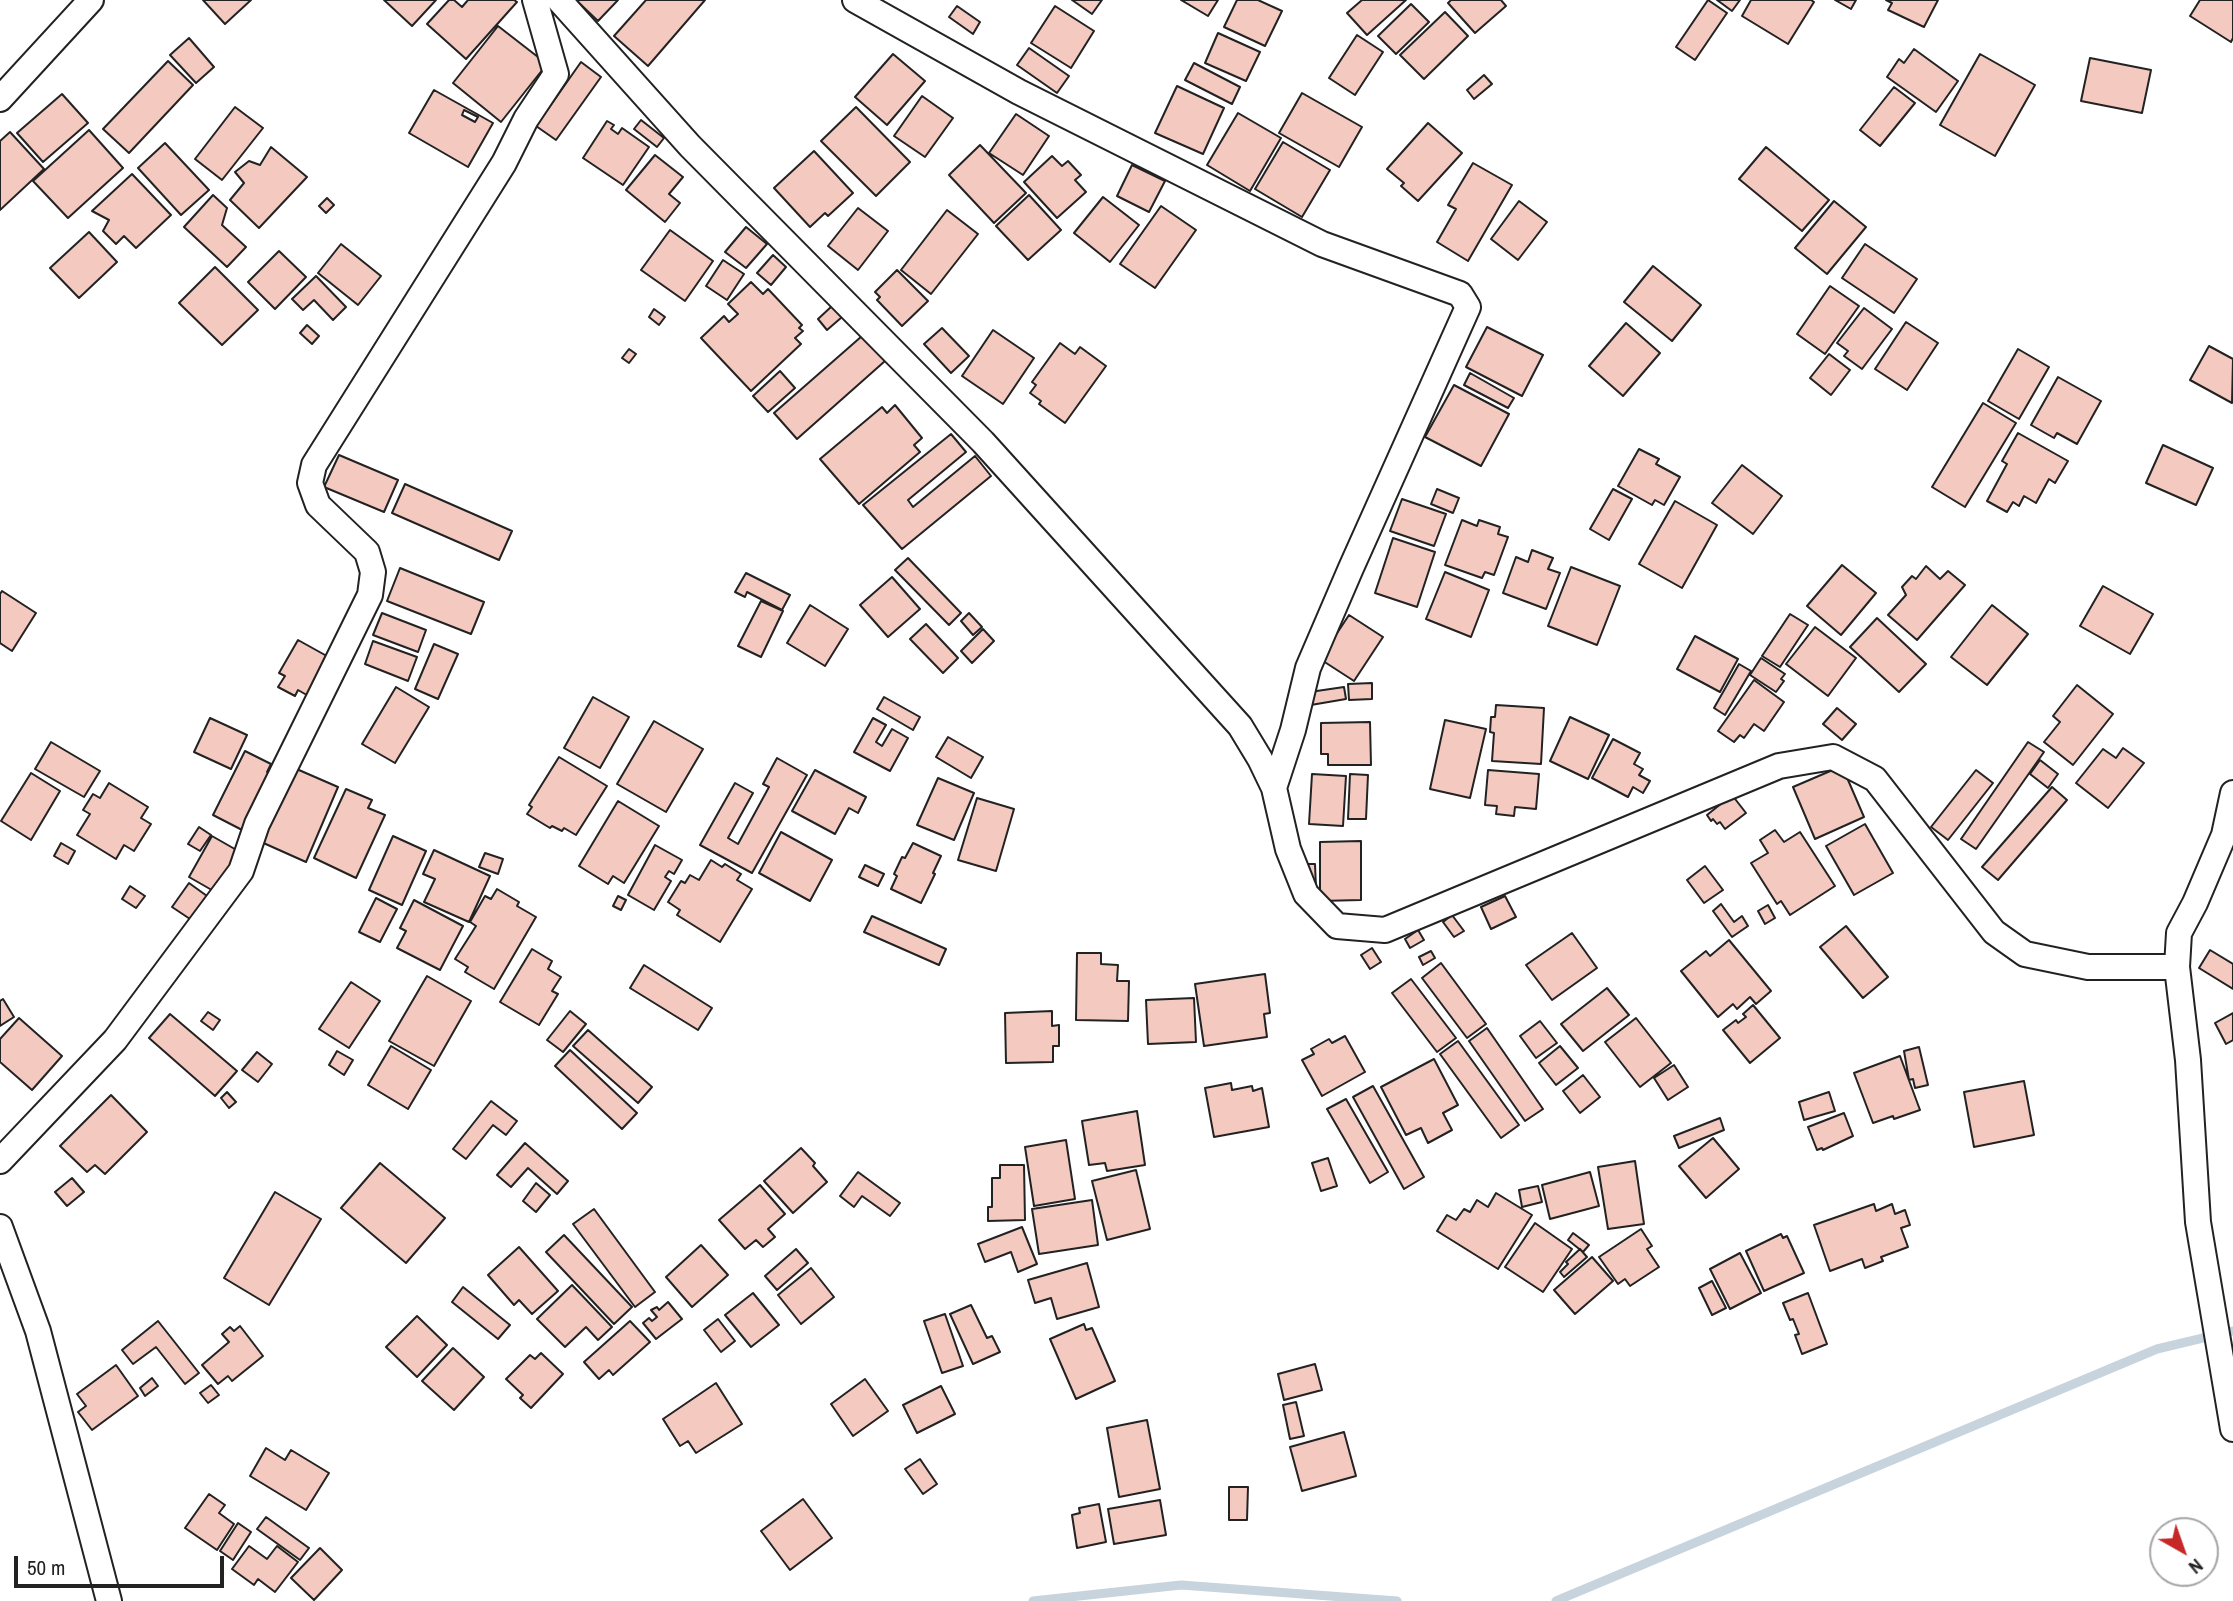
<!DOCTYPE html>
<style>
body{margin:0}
#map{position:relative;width:2233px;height:1601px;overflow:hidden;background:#fff;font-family:"Archivo Narrow",sans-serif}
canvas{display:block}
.north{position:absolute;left:2149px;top:1517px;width:70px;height:70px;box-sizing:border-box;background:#fff;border:2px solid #a7a7a7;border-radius:50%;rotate:140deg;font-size:19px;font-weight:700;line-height:28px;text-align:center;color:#222}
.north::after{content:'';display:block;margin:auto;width:24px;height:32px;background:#c62828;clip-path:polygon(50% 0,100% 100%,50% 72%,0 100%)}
.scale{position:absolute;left:14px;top:1556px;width:210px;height:32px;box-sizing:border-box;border:4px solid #222;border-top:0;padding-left:9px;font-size:21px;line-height:24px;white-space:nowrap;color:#222;-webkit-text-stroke:5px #fff;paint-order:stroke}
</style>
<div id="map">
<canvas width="2233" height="1601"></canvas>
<div class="north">N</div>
<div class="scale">50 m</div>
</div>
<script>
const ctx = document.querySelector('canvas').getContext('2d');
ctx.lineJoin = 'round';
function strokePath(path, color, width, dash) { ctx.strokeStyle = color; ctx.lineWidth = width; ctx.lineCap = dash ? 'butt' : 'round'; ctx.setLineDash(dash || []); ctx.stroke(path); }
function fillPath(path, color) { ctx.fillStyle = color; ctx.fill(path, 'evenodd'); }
const stream = new Path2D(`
 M1033,1601L1181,1585L1397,1601
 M1556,1601L2157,1349L2233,1331`);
const building = new Path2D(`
 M203,0H251L225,24Z
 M384,0H436L412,26Z
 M449,0H454L462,7L468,0H514L517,2L466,59L427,24Z
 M576,0H618L598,21Z
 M646,0H705L648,66L614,36Z
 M1072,0H1102L1092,14Z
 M1181,0H1218L1208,16Z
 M1237,0H1258L1282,11L1265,46L1224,27Z
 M1362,0H1406L1367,35L1347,13Z
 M1451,0H1501L1506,6L1475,33L1448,3Z
 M1708,0L1727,13L1695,60L1676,47Z
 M1717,0H1740L1732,11Z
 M1751,0H1811L1814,2L1788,44L1742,16Z
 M1835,0H1856L1851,9Z
 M1886,0H1938L1924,27L1888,10L1892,3Z
 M2200,0H2233V38L2231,42L2190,16Z
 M1411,4L1429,22L1396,54L1378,36Z
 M957,6L980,22L973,34L949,17Z
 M1055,6L1094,31L1071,68L1031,43Z
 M1445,12L1468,36L1424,79L1400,55Z
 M498,26L547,64L501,122L453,83Z
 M1218,33L1260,52L1246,81L1205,63Z
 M1357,35L1383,52L1355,95L1329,78Z
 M189,38L214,67L196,83L170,55Z
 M1029,48L1069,76L1057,93L1017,65Z
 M1914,49L1958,81L1936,112L1887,77L1899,59L1904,63Z
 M893,54L925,81L887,125L855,97Z
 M1980,54L2035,85L1995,156L1940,125Z
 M2090,58L2151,70L2142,113L2081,101Z
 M168,61L193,85L129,153L103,129Z
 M581,62L601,77L556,140L536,126Z
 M1194,63L1240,87L1232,104L1185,80Z
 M1484,75L1492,84L1474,99L1467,90Z
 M1177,86L1224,108L1203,154L1155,133Z
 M1894,87L1915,103L1880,146L1860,130Z
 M434,90L493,123L468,167L409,133ZM464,110L478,117L475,122L462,115Z
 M1302,93L1362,127L1339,167L1279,133Z
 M62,94L88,123L43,162L17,133Z
 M922,96L953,118L925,157L894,136Z
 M235,107L263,128L222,180L195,159Z
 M856,107L910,162L876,196L821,141Z
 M1238,113L1281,138L1250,191L1207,165Z
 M1016,114L1049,136L1023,175L989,153Z
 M641,120L664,138L657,147L634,129Z
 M607,121L614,125L611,129L618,134L622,128L649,147L623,185L583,158Z
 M1428,123L1462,153L1418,201L1401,186L1404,183L1387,169Z
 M89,130L123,168L68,218L33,181Z
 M10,132L44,169L0,210V141Z
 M1283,142L1330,170L1302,217L1255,189Z
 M165,143L209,190L181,215L138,168Z
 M980,145L1026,193L994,223L949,175Z
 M271,147L307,177L259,228L230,200L244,183L235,172L249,161L260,165Z
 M1766,147L1829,200L1802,231L1739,179Z
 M814,151L853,193L828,216L825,213L810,227L774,188Z
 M655,155L683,177L669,194L680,203L665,222L626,190Z
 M1052,156L1062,166L1068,161L1081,175L1075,180L1086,192L1057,218L1024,182Z
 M1473,163L1512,185L1468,261L1437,242L1456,209L1448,205Z
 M1132,165L1165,181L1149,212L1117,196Z
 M132,174L171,215L136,248L124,236L116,244L103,231L109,220L92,211Z
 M213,195L227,208L222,225L246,247L227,267L184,227Z
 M1029,195L1061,230L1028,260L996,226Z
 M1103,197L1139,225L1110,262L1074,233Z
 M327,198L334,205L326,213L319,206Z
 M1519,201L1547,222L1518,260L1491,239Z
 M1834,201L1866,227L1827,274L1795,248Z
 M1161,206L1196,230L1155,288L1120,264Z
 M858,208L888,231L858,270L828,246Z
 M947,210L978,234L931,294L901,270Z
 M746,227L767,244L746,268L725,252Z
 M670,230L713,261L685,301L641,270Z
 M89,232L117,262L79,298L50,268Z
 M341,244L381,276L358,305L318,273Z
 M1865,244L1917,279L1894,313L1842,278Z
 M279,251L306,277L275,309L248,282Z
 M773,255L786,267L771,285L757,273Z
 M723,260L744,274L727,300L706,286Z
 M1653,266L1701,305L1672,341L1624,302Z
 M215,267L258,310L222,345L179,303Z
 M897,270L928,301L902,326L877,300L880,297L875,292Z
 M316,276L346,307L333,320L314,300L303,310L292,299Z
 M751,282L763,294L768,289L802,325L799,328L803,331L795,338L801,344L751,391L701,338L724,316L729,322L738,314L728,304Z
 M1830,286L1859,306L1825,354L1797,334Z
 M832,306L842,317L827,330L818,319Z
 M1864,308L1892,329L1862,369L1844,356L1848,351L1837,343Z
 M654,309L665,317L659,325L649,317Z
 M1906,322L1938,343L1907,390L1875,369Z
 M1626,323L1660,353L1623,396L1589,366Z
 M307,325L319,336L312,344L300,333Z
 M1487,327L1543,355L1522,396L1466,367Z
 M942,328L969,356L951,373L924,344Z
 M993,330L1034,358L1003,404L962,376Z
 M862,336L885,361L797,439L774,413Z
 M1060,343L1075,354L1080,347L1106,366L1065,423L1039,404L1041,401L1030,393L1036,385L1032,382Z
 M2209,346L2233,359L2232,403L2190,380Z
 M629,349L636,354L629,363L622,358Z
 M2018,349L2049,367L2019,419L1988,401Z
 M1829,354L1850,370L1831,395L1810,378Z
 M780,371L795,388L768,412L753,396Z
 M1470,373L1514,398L1508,408L1464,385Z
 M2058,377L2101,401L2077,444L2057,433L2054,438L2031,425Z
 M1454,385L1509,414L1481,466L1425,437Z
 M1983,403L2016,423L1965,507L1932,487Z
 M895,405L922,438L914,445L920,452L859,504L820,459L882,407L887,413Z
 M2018,433L2068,461L2055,483L2049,479L2036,503L2024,496L2019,506L2013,502L2007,512L1987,501L2007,464L2002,461Z
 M951,434L966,452L908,500L913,507L975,456L991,476L902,549L863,505Z
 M2163,445L2213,468L2196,505L2146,483Z
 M1639,449L1659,459L1656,464L1680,477L1664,505L1655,500L1652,505L1618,486Z
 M339,455L398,480L384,512L324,487Z
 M1742,465L1782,496L1753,534L1712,503Z
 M405,484L512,531L499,560L392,513Z
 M1437,489L1459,498L1453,513L1431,504Z
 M1613,489L1632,499L1609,540L1590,529Z
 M1402,499L1446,514L1434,546L1390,531Z
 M1675,501L1717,525L1682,588L1639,564Z
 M1462,520L1477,526L1479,520L1500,527L1498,534L1508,537L1494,575L1485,572L1482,578L1445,565Z
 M1393,538L1435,552L1417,607L1375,593Z
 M1532,550L1553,558L1548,569L1560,573L1546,609L1503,593L1516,557L1528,562Z
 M908,558L961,613L949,625L895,570Z
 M1842,565L1876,593L1841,635L1807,606Z
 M1926,566L1940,579L1948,571L1965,585L1917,640L1888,615L1906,595L1902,587L1912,576L1916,579Z
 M1571,567L1620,586L1597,645L1548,626Z
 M400,568L484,602L471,634L387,601Z
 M1445,572L1489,590L1471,637L1426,619Z
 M746,573L790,595L782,610L747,592L745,597L735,592Z
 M892,577L920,609L888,637L860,605Z
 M2103,586L2153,614L2130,654L2080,626Z
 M2,591L36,613L12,651L0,643V594Z
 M761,601L783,611L761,657L738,646Z
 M810,605L848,629L825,666L787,643Z
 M1992,605L2028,634L1987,685L1951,657Z
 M382,613L426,630L418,652L373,635Z
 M969,613L982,627L973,635L961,621Z
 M1790,614L1808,625L1780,667L1762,656Z
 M1349,615L1383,637L1354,681L1320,659Z
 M1877,618L1926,664L1899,692L1850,647Z
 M926,624L958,658L943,673L910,639Z
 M1815,627L1856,658L1828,696L1786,664Z
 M983,629L994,641L972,663L961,651Z
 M1695,636L1738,659L1720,692L1677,669Z
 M298,640L334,660L312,698L298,690L295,696L278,687L285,676L279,673Z
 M373,641L417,657L408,681L365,664Z
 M434,644L458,654L438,699L415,689Z
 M1761,658L1785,674L1781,679L1784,681L1776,692L1750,675Z
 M1739,664L1751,671L1725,715L1714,708Z
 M1754,680L1784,702L1764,731L1754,724L1744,738L1740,735L1734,742L1718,731Z
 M1372,683V699L1349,700L1348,684Z
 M2077,685L2113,714L2073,765L2044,742L2060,722L2053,716Z
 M396,687L429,707L395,763L362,744Z
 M1344,687L1346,699L1305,706L1303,693Z
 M593,697L629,717L600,768L564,748Z
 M884,697L920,717L913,730L877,709Z
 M1496,705L1544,708L1541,764L1492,761L1494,733L1490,732L1491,717H1495Z
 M1837,708L1856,724L1842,740L1823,724Z
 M1570,717L1609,735L1588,779L1550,761Z
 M210,718L247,735L231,769L194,752Z
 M873,718L886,725L876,742L882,746L892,729L908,738L890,771L854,752Z
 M1445,720L1486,729L1470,798L1430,789Z
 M654,721L703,749L666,812L617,784Z
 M1370,722L1371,765H1328V754H1321V723Z
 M948,737L983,757L971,778L936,757Z
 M1613,739L1640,753L1634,764L1643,769L1639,775L1650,781L1643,793L1633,787L1628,797L1592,778Z
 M51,742L100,771L84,797L35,769Z
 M2028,742L2044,752L1976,849L1961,839Z
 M2123,748L2144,763L2108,808L2076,783L2103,749L2116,758Z
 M245,751L271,764L267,772L276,777L248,833L213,815Z
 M559,757L607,786L576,835L564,828L562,831L552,826L550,828L527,814L532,807L529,805Z
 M777,758L807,775L752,873L700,845L735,783L753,793L728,838L738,844L769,787L763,784Z
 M2040,760L2058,774L2048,788L2030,774Z
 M1842,766L1864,817L1815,839L1793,787Z
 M292,767L338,787L306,862L259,841Z
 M815,770L866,797L858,813L849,808L835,834L792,811Z
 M1488,770L1539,774L1536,809L1515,807L1514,816L1496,814L1497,806L1485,805Z
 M1976,770L1993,783L1948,840L1931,827Z
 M31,773L60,791L31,840L1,821Z
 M1312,774L1346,776L1343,826L1309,824Z
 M1350,774L1368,775L1366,819H1348Z
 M938,778L974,793L954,840L917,825Z
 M109,783L148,807L141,818L151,824L134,851L124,845L116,859L77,835L90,814L83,810L93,794L100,798Z
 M2052,787L2067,800L1998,880L1982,867Z
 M346,789L372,800L368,808L385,815L356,878L314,858Z
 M1732,795L1746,813L1725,829L1720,822L1717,824L1713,819L1711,821L1707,815Z
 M977,798L1014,809L996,871L958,860Z
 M618,801L659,826L624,883L613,876L608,884L579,866Z
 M1865,824L1893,873L1854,895L1826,846Z
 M199,827L211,835L200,851L188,844Z
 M1775,830L1784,842L1800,832L1835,886L1790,915L1781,901L1777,904L1751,863L1768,853L1760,840Z
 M781,832L832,860L810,901L759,873Z
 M212,836L240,852L217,893L189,877Z
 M393,836L426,851L402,905L369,890Z
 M1361,841V900L1320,901V842Z
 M61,843L75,851L68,864L54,856Z
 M913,843L941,856L933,873L935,874L921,903L891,889L897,876L894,874L902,857L905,858Z
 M655,845L682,860L674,874L669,871L665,877L671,881L654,910L628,895Z
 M434,850L490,876L469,922L424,902L435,879L423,874Z
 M485,853L503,859L498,874L479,867Z
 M711,860L722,867L725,864L741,874L737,880L752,889L720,942L677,915L680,910L668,902L681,881L685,883L690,875L699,880Z
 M1304,864H1315L1316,888Z
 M865,865L884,874L878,886L859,877Z
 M1705,866L1723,890L1704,903L1687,880Z
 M189,883L207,896L190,919L172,907Z
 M130,886L145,896L136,908L122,899Z
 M497,889L519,902L517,906L536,917L494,989L465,972L468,967L455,959L476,926L470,922L485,896L491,899Z
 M618,896L626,900L621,910L613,906Z
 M1505,896L1516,917L1491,929L1481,907Z
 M376,898L397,909L380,942L359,932Z
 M414,900L463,926L440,970L397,948L406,931L400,928Z
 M1721,904L1734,922L1742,916L1748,926L1732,937L1713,911Z
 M1768,905L1775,918L1765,924L1758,911Z
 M1452,915L1464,931L1454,937L1443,922Z
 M872,916L946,949L939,965L864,932Z
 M1846,926L1888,977L1863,998L1820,947Z
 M1418,930L1424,940L1410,948L1405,939Z
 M1572,933L1597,968L1552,1000L1526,965Z
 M1729,940L1771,991L1756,1004L1750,997L1737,1009L1733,1004L1718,1017L1681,971L1706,951L1710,956Z
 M1372,948L1381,962L1370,969L1361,955Z
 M532,949L552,961L548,969L561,977L552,991L558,994L539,1025L500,1002Z
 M2210,950L2233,964V989L2199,968Z
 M1431,951L1435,958L1423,965L1419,957Z
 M1077,953H1101V964L1118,965L1117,981H1129L1128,1021L1076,1020Z
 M1441,963L1486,1024L1467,1038L1422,978Z
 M644,965L712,1008L698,1030L630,988Z
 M1265,974L1270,1013L1264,1014L1267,1037L1204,1046L1195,984Z
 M427,976L471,1001L434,1066L389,1041Z
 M1411,979L1456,1038L1437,1052L1392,993Z
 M351,982L380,1001L349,1048L319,1029Z
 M1607,988L1629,1015L1583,1051L1561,1024Z
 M1194,998L1196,1042L1148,1044L1146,1000Z
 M3,999L14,1017L0,1026V1001Z
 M1753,1005L1780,1038L1750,1063L1723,1030L1736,1020L1738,1023L1746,1017L1743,1014Z
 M570,1011L586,1024L563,1052L547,1040Z
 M1052,1011V1026L1059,1025V1046H1053V1062L1006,1063L1005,1013Z
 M208,1012L220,1020L213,1030L201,1021Z
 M2233,1013V1040L2226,1044L2215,1023Z
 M170,1014L237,1071L215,1096L149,1038Z
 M19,1018L62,1056L32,1090L0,1062V1039Z
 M1636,1018L1671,1063L1640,1087L1605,1042Z
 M1540,1021L1557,1043L1536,1058L1520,1036Z
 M1487,1028L1543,1109L1525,1121L1469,1041Z
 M588,1030L652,1087L638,1103L573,1046Z
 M1345,1036L1365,1072L1322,1096L1302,1060L1314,1054L1311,1049L1329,1039L1332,1043Z
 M1458,1041L1519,1125L1501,1138L1440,1054Z
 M391,1046L431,1070L408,1109L368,1085Z
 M1560,1046L1578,1068L1556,1085L1539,1063Z
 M1919,1047L1928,1085L1915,1088L1913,1079L1909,1080L1904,1051Z
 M570,1050L637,1113L622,1129L555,1066Z
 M337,1051L353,1060L344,1075L329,1065Z
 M257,1052L272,1064L258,1082L242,1070Z
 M1900,1056L1920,1110L1894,1119L1893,1116L1873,1123L1854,1073Z
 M1434,1059L1458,1105L1443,1113L1452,1130L1428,1143L1421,1128L1406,1135L1381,1087Z
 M1674,1065L1688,1087L1668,1100L1654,1078Z
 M1583,1075L1600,1097L1580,1113L1563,1091Z
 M2024,1081L2034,1135L1974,1147L1964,1092Z
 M1231,1083L1232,1090L1252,1086L1253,1091L1262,1088L1269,1127L1214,1137L1205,1088Z
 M1373,1086L1424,1177L1404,1189L1353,1097Z
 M227,1092L236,1102L229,1108L221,1098Z
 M1829,1092L1835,1111L1804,1120L1799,1102Z
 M111,1095L147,1132L105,1174L95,1165L87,1172L60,1146Z
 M1346,1099L1388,1172L1370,1183L1327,1109Z
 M491,1101L517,1121L506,1135L493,1125L466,1159L453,1149Z
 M1137,1111L1145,1165L1107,1171L1105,1163L1089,1165L1082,1121Z
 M1844,1113L1853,1136L1823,1150L1822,1148L1817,1150L1808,1127Z
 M1720,1118L1724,1130L1679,1148L1674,1136Z
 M1713,1138L1739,1169L1706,1198L1679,1166Z
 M1066,1140L1075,1199L1034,1206L1025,1147Z
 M525,1143L568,1181L557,1194L528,1168L511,1187L497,1175Z
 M801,1148L815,1163L813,1166L827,1182L793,1213L764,1181Z
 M1328,1158L1337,1186L1321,1191L1312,1163Z
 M1635,1161L1644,1224L1608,1229L1598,1167Z
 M380,1163L445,1218L406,1263L341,1208Z
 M1000,1165H1024L1025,1220L988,1221V1207H992V1178H1000Z
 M1136,1170L1150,1229L1107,1240L1092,1181Z
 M858,1172L900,1203L890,1216L862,1196L854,1207L840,1196Z
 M1590,1172L1599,1206L1550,1219L1542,1185Z
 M72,1178L84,1192L67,1206L55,1192Z
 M536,1183L550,1195L536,1212L523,1201Z
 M760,1185L785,1214L768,1229L775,1237L763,1247L756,1240L745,1249L719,1220Z
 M1538,1186L1542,1202L1522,1207L1519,1190Z
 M275,1192L321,1219L269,1305L224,1278Z
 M1496,1193L1532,1215L1498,1269L1437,1231L1447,1215L1456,1220L1464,1209L1470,1212L1477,1200L1488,1207Z
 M1092,1200L1098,1245L1039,1254L1032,1209Z
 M1874,1204L1876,1211L1892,1204L1895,1214L1905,1210L1910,1225L1901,1228L1908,1247L1881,1257L1883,1261L1865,1268L1862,1259L1830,1271L1814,1225Z
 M594,1209L655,1292L635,1307L573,1224Z
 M1535,1223L1572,1249L1543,1292L1505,1267Z
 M1022,1227L1037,1264L1018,1272L1011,1252L985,1262L978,1244Z
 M1641,1229L1652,1246L1647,1249L1659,1267L1630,1286L1625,1279L1618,1284L1599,1257Z
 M1573,1233L1589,1245L1583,1252L1568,1240Z
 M1781,1234L1783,1238L1787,1236L1804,1273L1764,1291L1746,1251Z
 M564,1235L632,1307L614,1324L546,1252Z
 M701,1245L728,1275L692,1307L666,1277Z
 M519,1247L558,1291L532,1314L519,1300L514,1305L488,1275Z
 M796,1249L808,1263L777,1290L765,1276Z
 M1580,1249L1587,1257L1564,1277L1560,1272L1568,1264L1566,1262Z
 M1740,1253L1761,1293L1730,1309L1710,1269Z
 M1592,1257L1613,1281L1575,1314L1554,1290Z
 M1087,1263L1099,1307L1057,1319L1051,1298L1035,1303L1028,1280Z
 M811,1268L834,1297L801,1324L778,1295Z
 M1712,1281L1726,1308L1712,1315L1699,1288Z
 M572,1285L612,1327L598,1340L586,1327L565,1347L537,1319Z
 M463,1287L510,1325L498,1339L452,1302Z
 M753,1293L779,1325L751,1347L725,1315Z
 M1808,1293L1827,1344L1802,1354L1795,1335L1799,1334L1793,1319L1790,1320L1783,1303Z
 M668,1302L682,1319L656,1339L643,1323L649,1318L652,1321L657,1317L651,1310L657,1307L659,1310Z
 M971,1305L987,1338L992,1336L1000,1352L973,1364L950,1314Z
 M945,1314L963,1366L942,1373L924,1321Z
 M417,1316L447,1345L417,1377L386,1347Z
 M718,1319L735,1341L721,1352L704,1330Z
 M158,1321L199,1373L185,1384L156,1347L133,1364L122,1350Z
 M630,1321L650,1342L613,1375L609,1370L599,1379L584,1362Z
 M1084,1324L1086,1330L1092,1328L1115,1381L1076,1399L1050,1339Z
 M240,1326L263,1356L232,1381L228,1376L218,1384L202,1365L229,1342L222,1334L230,1327L234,1331Z
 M453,1348L484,1377L454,1410L422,1381Z
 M541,1353L563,1374L531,1408L520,1398L523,1395L506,1379L530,1355L535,1359Z
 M1315,1364L1322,1390L1284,1400L1278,1374Z
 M116,1365L138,1396L92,1430L78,1412L86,1406L77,1394Z
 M152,1378L158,1386L145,1396L140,1388Z
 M865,1379L888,1411L853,1436L831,1404Z
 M716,1383L742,1424L696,1453L688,1441L680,1446L663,1419Z
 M211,1385L219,1395L208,1403L200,1393Z
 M941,1386L955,1414L917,1433L903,1405Z
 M1296,1402L1304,1436L1290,1439L1283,1405Z
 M1147,1420L1160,1489L1119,1497L1107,1428Z
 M1344,1432L1356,1476L1302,1491L1290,1447Z
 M266,1448L285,1460L291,1450L329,1473L306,1510L250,1476Z
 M920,1459L937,1484L923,1494L905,1469Z
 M1229,1487H1248L1247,1520H1229Z
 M209,1494L225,1505L219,1513L234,1524L217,1550L185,1528Z
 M803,1499L832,1538L790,1570L761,1531Z
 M1160,1500L1166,1535L1114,1544L1108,1509Z
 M1099,1504L1106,1542L1077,1548L1072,1515L1080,1513L1079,1508Z
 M266,1517L309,1548L300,1560L257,1529Z
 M238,1523L251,1532L233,1560L220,1551Z
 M249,1546L267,1559L277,1546L298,1562L275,1592L258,1579L254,1585L232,1569Z
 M320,1548L342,1570L314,1600L291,1578Z`);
const street = new Path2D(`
 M559,0L690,146L983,442L1240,726L1260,759L1274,788L1288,849L1306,894L1337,926L1385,930L1779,766L1833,757L1875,779L1994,932L2025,954L2088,967H2177
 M855,0L1019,92L1322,244L1460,294L1468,307L1351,568L1308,668L1293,730L1274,788
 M0,99L91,0
 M2233,793L2224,835L2195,903L2179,933L2177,967L2188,1060L2198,1222L2233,1429
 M0,1161L115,1040L241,871L257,824L370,595L373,572L367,552L318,505L310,483L314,465L504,163L526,119L556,74L535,0
 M0,1227L38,1331L109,1601`);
strokePath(stream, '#c7d3dd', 9);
fillPath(building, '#f3c9c0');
strokePath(building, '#222', 2);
strokePath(street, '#222', 28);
strokePath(street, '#fff', 24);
</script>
